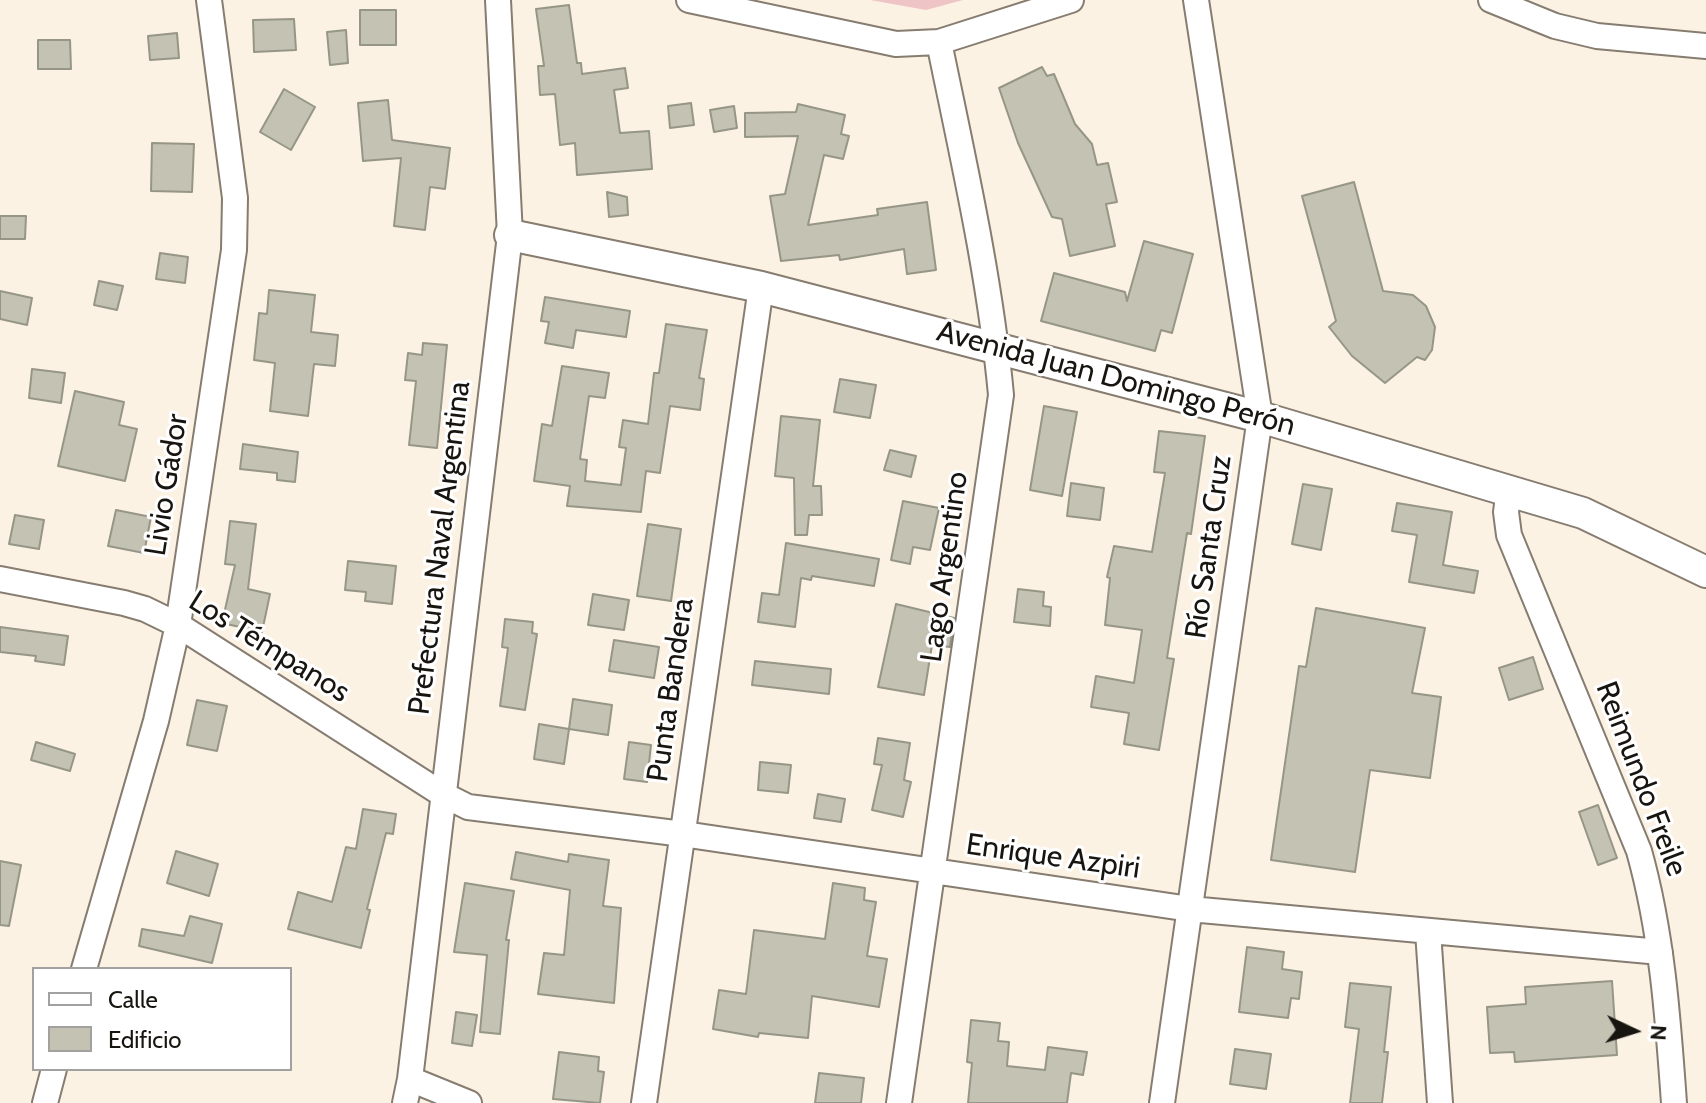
<!DOCTYPE html>
<meta charset="utf-8">
<style>
body{margin:0}
#map{position:relative;width:1706px;height:1103px;overflow:hidden;background:#fcf2e4;font-family:Cabin,sans-serif}
canvas{display:block}
.legend{position:absolute;left:32px;top:967px;width:260px;height:104px;box-sizing:border-box;background:#fff;border:2px solid #a3a19f;margin:0;padding:10px 14px;list-style:none;font-size:24px;color:#181510}
.legend li{display:flex;align-items:center;gap:16px;height:40px}
.legend b{width:40px;border:2px solid #a3a19f}
.north{position:absolute;left:1594px;top:991px;width:80px;height:80px;-webkit-text-stroke:6px #fff;paint-order:stroke;rotate:94deg;font-size:22px;font-weight:700;line-height:32px;text-align:center;color:#181510}
.north::after{content:'';display:block;margin:auto;width:28px;height:36px;background:#181510;clip-path:polygon(50% 0,100% 100%,50% 72%,0 100%)}
</style>
<div id="map">
<canvas width="1706" height="1103"></canvas>
<ul class="legend">
<li><b style="height:10px;background:#fff"></b>Calle</li>
<li><b style="height:22px;background:#c3c2b3"></b>Edificio</li>
</ul>
<div class="north">N</div>
</div>
<script>
const ctx = document.querySelector('canvas').getContext('2d');
ctx.lineJoin = 'round';
function fillPath(path, color) { ctx.fillStyle = color; ctx.fill(path, 'evenodd'); }
function strokePath(path, color, width, dash) { ctx.strokeStyle = color; ctx.lineWidth = width; ctx.lineCap = dash ? 'butt' : 'round'; ctx.setLineDash(dash || []); ctx.stroke(path); }
function label(font, color, halo, rows, align = 'center') {
  ctx.font = font + ' Cabin,sans-serif'; ctx.lineWidth = 6; ctx.setLineDash([]); ctx.textBaseline = 'middle'; ctx.strokeStyle = halo; ctx.fillStyle = color; for (const [text, x, y, turn = 0] of rows) {
    ctx.save(); ctx.translate(x, y); ctx.rotate((+turn || 0) * Math.PI / 180); ctx.textAlign = isNaN(turn) ? turn : align; if (halo) ctx.strokeText(text, 0, 0); ctx.fillText(text, 0, 0); ctx.restore();
  }
}
const green = new Path2D(`
 M870,0H963L926,10Z`);
const building = new Path2D(`
 M569,5L577,63H581L582,74L625,68L628,88L614,90L620,133L649,131L652,169L577,175L575,143L560,145L555,94L540,95L538,66H544L536,9Z
 M360,10H396V45H360Z
 M294,19L296,50L254,52L253,20Z
 M346,30L348,63L330,65L327,32Z
 M177,33L179,58L150,60L148,36Z
 M38,40H70L71,69H38Z
 M1042,67L1047,76L1054,74L1075,124L1092,144L1097,165L1108,163L1117,202L1106,204L1115,246L1070,256L1062,219L1052,217L1018,143L999,88Z
 M284,89L315,107L291,150L260,132Z
 M388,100L392,140L450,148L445,189L430,187L425,230L394,226L401,158L363,161L358,103Z
 M691,103L694,125L670,128L668,106Z
 M798,104L845,115L841,134L849,136L843,159L824,155L808,225L878,215L877,209L927,202L936,270L907,274L904,249L840,260L839,255L781,261L770,196L785,194L798,136L745,137V113L796,112Z
 M734,106L737,128L714,132L710,110Z
 M152,143L194,144L192,192L151,191Z
 M1354,182L1383,291L1413,295L1426,306L1435,327L1432,350L1425,360L1417,357L1385,383L1352,356L1329,327L1336,321L1302,196Z
 M607,192L627,197L628,215L609,217Z
 M0,216H26L25,239H0Z
 M1144,241L1193,254L1172,333L1161,330L1155,351L1041,321L1054,273L1125,292L1127,301Z
 M160,253L188,257L185,283L156,279Z
 M99,281L123,286L117,310L94,305Z
 M269,290L315,295L311,332L338,335L335,366L314,364L308,416L270,411L275,363L254,360L259,313L267,314Z
 M0,291L32,298L27,325L0,319Z
 M545,297L630,311L626,337L576,330L573,348L545,343L549,322L541,321Z
 M666,324L707,330L699,378L704,379L700,410L670,406L660,473L646,471L641,512L567,506L570,486L534,481L542,424L552,426L562,366L609,373L605,398L589,396L580,459L587,460L585,481L621,485L626,448L619,447L623,420L648,424L654,373H659Z
 M423,343L447,345L437,448L409,445L416,381L405,380L408,353L422,355Z
 M32,369L65,373L61,403L29,398Z
 M840,379L876,385L870,418L834,412Z
 M75,391L124,402L119,425L137,429L125,481L58,466Z
 M1044,406L1077,412L1062,496L1030,490Z
 M781,416L820,420L813,486H821L822,515H809L807,535H795L794,478L775,476Z
 M1159,431L1205,436L1191,534L1187,533L1167,658L1174,659L1159,750L1124,744L1129,713L1091,707L1096,676L1134,683L1142,630L1105,625L1110,578L1107,577L1114,546L1152,552L1165,473L1154,472Z
 M243,444L298,452L295,482L277,480V473L240,469Z
 M890,450L916,456L911,477L884,470Z
 M1071,483L1104,488L1100,520L1067,516Z
 M1303,484L1332,489L1321,550L1292,544Z
 M903,501L939,508L930,550L913,547L910,564L891,560Z
 M1397,503L1452,512L1443,565L1478,571L1474,593L1409,582L1417,535L1392,531Z
 M116,510L151,517L144,553L108,546Z
 M15,515L44,520L39,549L9,544Z
 M230,521L256,524L248,589L270,594L262,632L222,623L235,565L225,564Z
 M648,524L681,529L671,601L637,596Z
 M786,543L879,559L874,586L812,576L811,580L801,578L795,627L758,622L762,593L779,595Z
 M348,561L396,566L392,604L365,601L366,592L345,590Z
 M1018,589L1044,592L1043,606L1051,607L1050,626L1014,622Z
 M593,594L629,600L624,630L588,625Z
 M896,604L954,618L950,647L932,645L924,695L878,687Z
 M1316,608L1425,628L1412,693L1441,697L1430,778L1370,770L1355,872L1271,860L1299,666L1306,667Z
 M505,619L533,622L532,633L537,634L525,710L500,706L508,648L502,647Z
 M0,627L68,636L64,665L35,661L36,656L0,652Z
 M614,640L659,647L654,678L609,671Z
 M1533,657L1543,689L1509,700L1499,668Z
 M755,661L831,669L829,694L752,685Z
 M573,699L612,705L608,735L569,729Z
 M197,700L227,706L217,751L187,745Z
 M539,724L569,729L564,764L534,759Z
 M878,738L910,743L904,780L911,782L903,817L872,810L882,765L874,764Z
 M36,742L75,754L70,771L31,760Z
 M629,742L651,745L647,782L624,779Z
 M760,762L791,765L788,793L758,790Z
 M818,794L845,799L841,822L814,818Z
 M1598,805L1617,858L1598,865L1579,812Z
 M363,809L396,814L393,834L386,833L367,909L370,910L361,948L288,929L298,892L332,902L346,847L356,849Z
 M176,851L218,864L209,896L167,883Z
 M516,852L568,862L569,854L609,860L603,906L621,908L614,1003L538,994L544,953L564,955L570,890L511,879Z
 M0,861L21,865L9,926L0,925Z
 M465,883L514,891L506,940H509L500,1034L480,1032L487,955L454,952Z
 M833,883L865,888L864,900L876,902L867,956L887,959L879,1007L812,996L808,1038L759,1033L758,1037L713,1029L719,990L746,994L754,930L825,939Z
 M190,916L222,924L212,963L139,946L142,929L184,936Z
 M1247,947L1284,952L1282,969L1302,972L1299,999L1291,998L1288,1018L1239,1012Z
 M1612,981L1617,1055L1515,1062L1514,1052L1490,1053L1487,1007L1526,1004L1525,987Z
 M1350,983L1391,987L1384,1052H1388L1382,1103H1350L1359,1029L1345,1027Z
 M456,1012L477,1015L472,1046L452,1043Z
 M971,1020L1000,1023L998,1041L1009,1042L1007,1066L1045,1070L1048,1047L1087,1052L1083,1075L1071,1073L1067,1103H968L972,1063L967,1062Z
 M1235,1049L1271,1054L1266,1089L1230,1084Z
 M559,1052L599,1057L598,1071L604,1072L600,1103L553,1099Z
 M819,1073L864,1078L861,1103H815Z`);
const minor = new Path2D(`
 M689,0L896,44L939,42L1071,0
 M1491,0L1555,26L1597,36L1706,46
 M1509,489L1506,512L1509,535L1639,851C1662,933 1668,1018 1674,1103
 M0,579L124,603L145,609L178,625L442,794L468,807L683,834L1190,909L1660,952
 M1428,932L1440,1103
 M84,969L156,721L178,625L234,250L235,198L209,0
 M410,1079L469,1103
 M45,1103L54,1069
 M405,1103L410,1079L510,235L498,0
 M644,1103L761,287
 M899,1103L1001,395C990,276 963,159 939,42
 M1162,1103L1260,417L1196,0`);
const tertiary = new Path2D(`
 M510,235L761,287L1260,417L1583,513L1706,572`);
const streetNames = [
 ["Avenida Juan Domingo Perón",1116,379,15],
 ["Livio Gádor",167,485,-81],
 ["Río Santa Cruz",1209,547,-82],
 ["Prefectura Naval Argentina",440,548,-83],
 ["Lago Argentino",945,567,-82],
 ["Los Témpanos",269,647,32],
 ["Punta Bandera",671,690,-82],
 ["Reimundo Freile",1641,779,69],
 ["Enrique Azpiri",1053,857,8]
];
fillPath(green, '#efc4c6');
fillPath(building, '#c3c2b3');
strokePath(building, '#969687', 2);
strokePath(minor, '#867c70', 28);
strokePath(tertiary, '#867c70', 34);
strokePath(minor, '#fff', 24);
strokePath(tertiary, '#fff', 30);
label('30px', '#181510', '#fff', streetNames);
</script>
